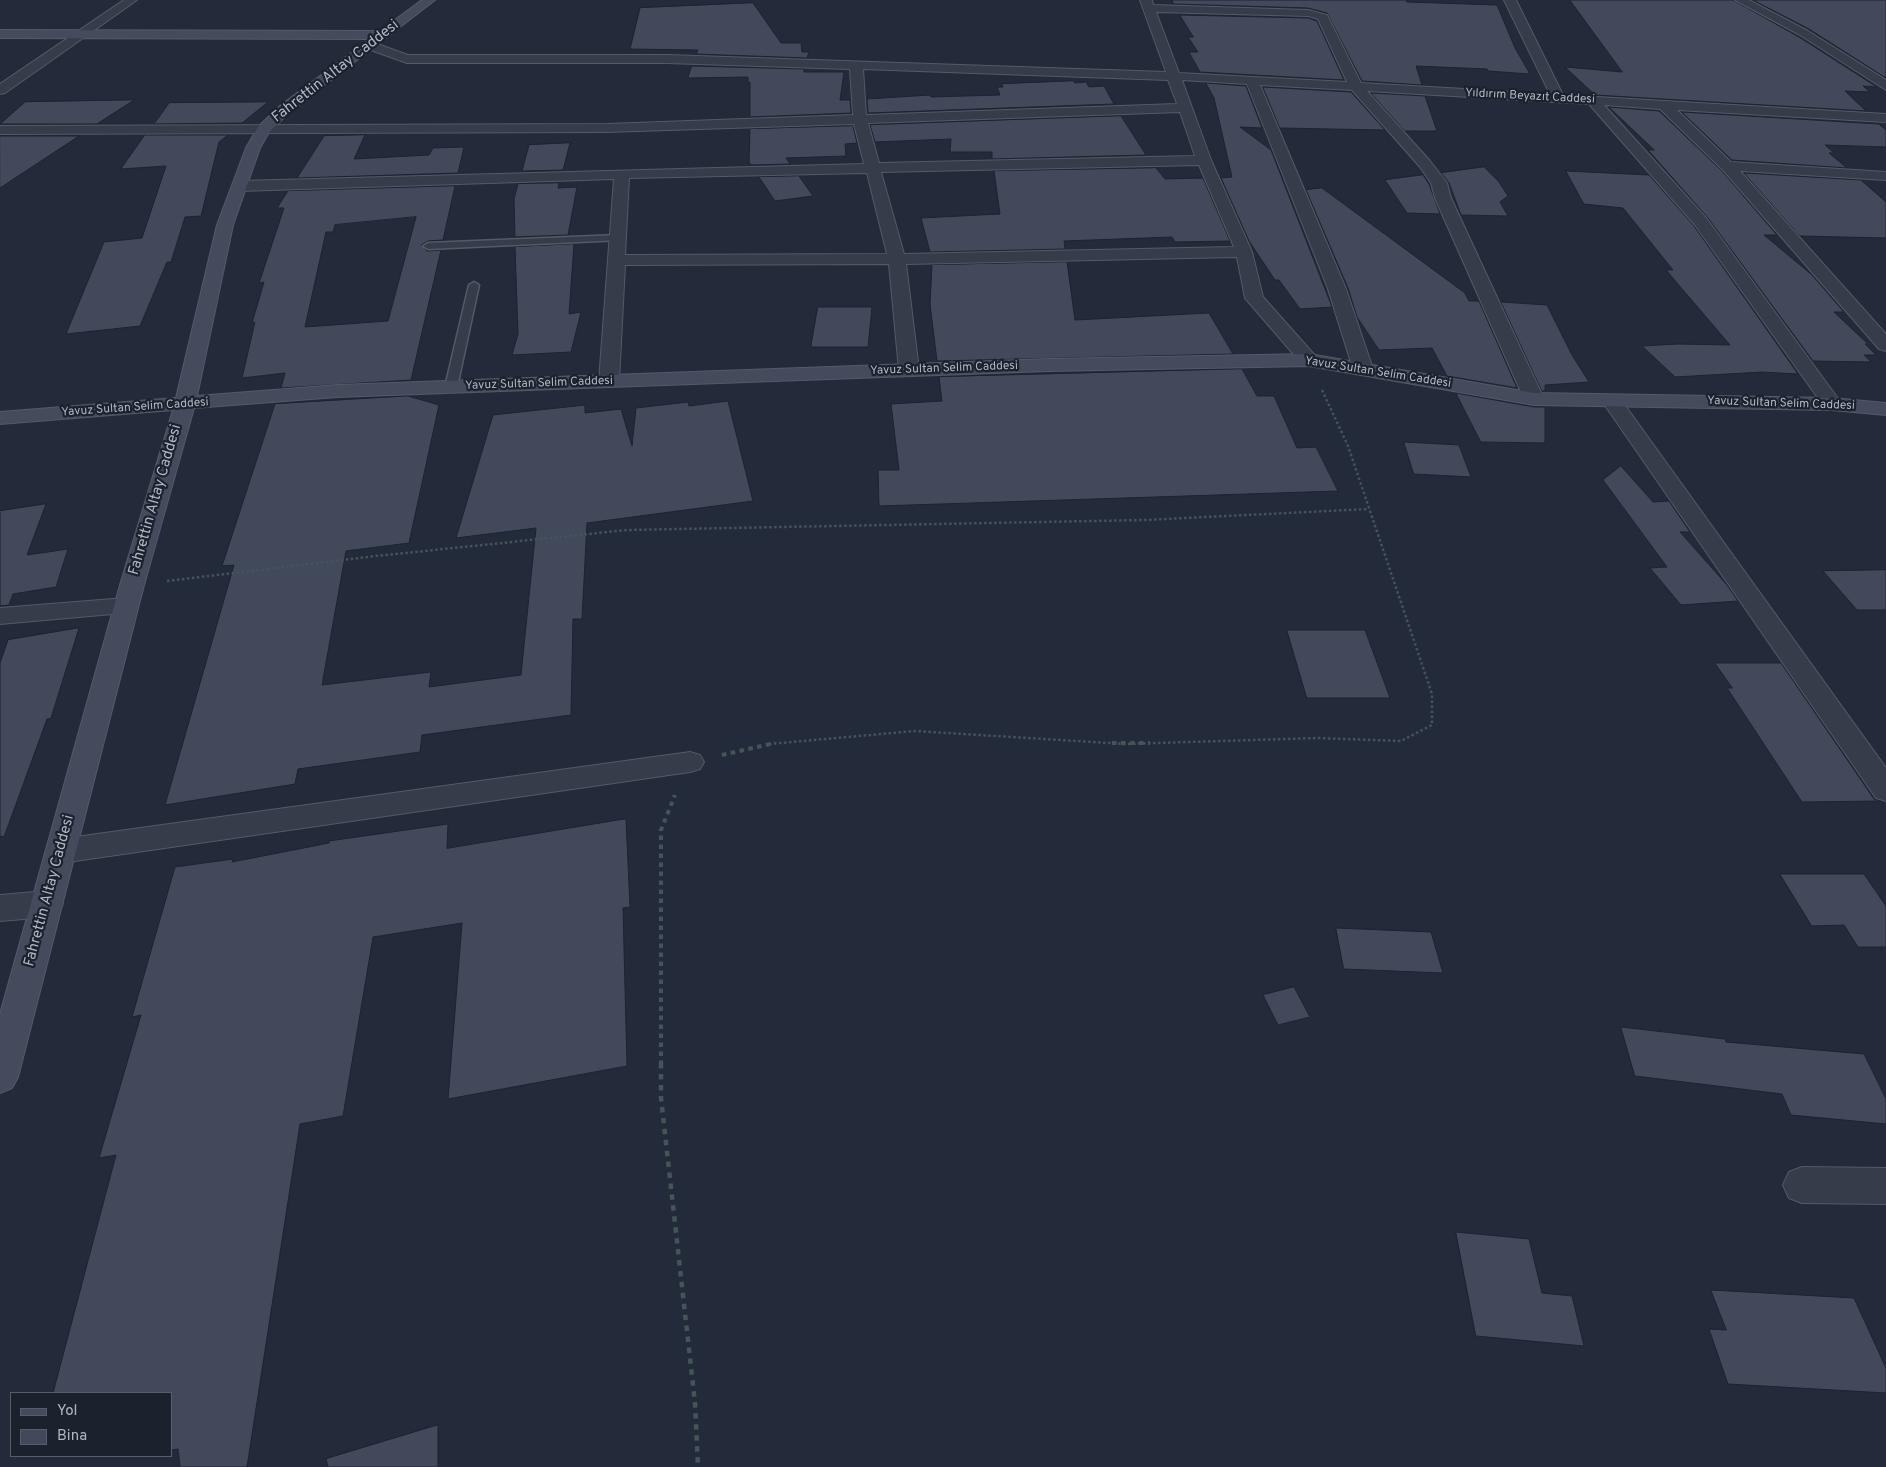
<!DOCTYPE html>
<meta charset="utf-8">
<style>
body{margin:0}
#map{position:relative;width:1886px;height:1467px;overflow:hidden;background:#232a39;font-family:Overpass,sans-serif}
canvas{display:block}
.legend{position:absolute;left:10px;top:1392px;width:162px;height:65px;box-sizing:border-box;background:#1c212e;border:1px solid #585d6a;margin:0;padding:6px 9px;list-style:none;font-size:15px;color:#b1b7c5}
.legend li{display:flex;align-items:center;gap:10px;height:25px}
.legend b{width:25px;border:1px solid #585d6a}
</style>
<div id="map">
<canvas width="1886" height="1467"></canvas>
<ul class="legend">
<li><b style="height:6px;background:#454b5c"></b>Yol</li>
<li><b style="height:14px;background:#42495b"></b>Bina</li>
</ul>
</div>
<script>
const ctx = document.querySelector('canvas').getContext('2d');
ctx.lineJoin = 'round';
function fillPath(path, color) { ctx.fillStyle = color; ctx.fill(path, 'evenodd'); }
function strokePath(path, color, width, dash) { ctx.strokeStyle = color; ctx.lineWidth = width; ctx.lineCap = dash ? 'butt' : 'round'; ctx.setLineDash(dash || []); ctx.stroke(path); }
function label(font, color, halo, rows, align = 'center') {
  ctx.font = font + ' Overpass,sans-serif'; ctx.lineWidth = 4.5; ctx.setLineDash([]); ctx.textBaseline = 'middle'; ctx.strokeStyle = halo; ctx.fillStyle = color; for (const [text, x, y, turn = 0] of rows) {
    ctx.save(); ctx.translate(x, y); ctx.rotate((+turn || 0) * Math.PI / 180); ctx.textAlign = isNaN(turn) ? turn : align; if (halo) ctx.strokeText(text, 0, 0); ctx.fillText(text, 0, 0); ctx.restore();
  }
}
const building = new Path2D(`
 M1172,0H1406L1407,2L1497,5L1515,48L1530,74L1488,71L1487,69L1416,66L1422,85L1362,81L1327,13L1308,8L1174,4Z
 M1570,0H1733L1799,37L1877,87L1863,86L1870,92L1845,91L1866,111L1595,95L1565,67L1622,72Z
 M1753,0H1886V78L1809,29Z
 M753,3L781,43H801L802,52H809L807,58L696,54L698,50L630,49L640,8Z
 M1180,15L1308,18L1317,21L1344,80L1200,72L1189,52H1198L1188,37H1193Z
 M692,66L804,69V72H844L840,100H850L851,113L750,117V82L748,83V77L688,78Z
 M1073,81L1075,83L1086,82L1089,87L1104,86L1114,104L868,113L867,99L930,95L931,97L1000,95L997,87H1003L1002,84Z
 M1206,83L1246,86L1262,128L1240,127L1271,150L1332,307L1300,309L1279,280H1275L1249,241L1221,178L1232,177L1214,98Z
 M1263,87L1351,92L1385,130L1280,128Z
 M1371,93L1425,96L1437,131H1405Z
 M134,100L97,124H0L25,102Z
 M268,102L242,123L154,124L169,103Z
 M1609,107L1659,111L1721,170L1777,235H1764L1812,275L1844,312H1834L1868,344H1865L1876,355H1864L1871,362L1813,361L1708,218L1648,150H1654Z
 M1682,112L1879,124L1886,130V147L1825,145L1834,153H1829L1847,168L1732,160Z
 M1121,116L1146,155L992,159V152H950L951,139L875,142L870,125Z
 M853,126L857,143L845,144L846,156L786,158L790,164L751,165L749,162L750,129Z
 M145,135H228L219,142L201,216L185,217L171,262H167L140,326L66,334L104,242L142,238L166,166L121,169Z
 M365,135L354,159L429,155L433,148L464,147L458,173L297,178L324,136Z
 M0,136H79L0,188Z
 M570,143L563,170L522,171L529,145Z
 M1484,167L1499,182L1508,196L1500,202L1508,216L1461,215L1449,183L1441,173Z
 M1156,168L1165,179L1203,178L1230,241L1175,242L1172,237L1064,241L1065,249L930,252L921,218L1000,214L994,171Z
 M1566,171L1649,175L1694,226L1798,374L1762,372L1675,377L1642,346L1679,344L1730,345L1666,270H1673L1623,208L1584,204Z
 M1744,173L1861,180L1886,202V238L1800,236Z
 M1423,175L1429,184L1440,214L1407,213L1385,180Z
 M799,176L813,196L775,201L759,177Z
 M559,183L558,188L577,187L568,235L515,237L514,199L518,184Z
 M455,186L443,240L428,241L421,245L427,251L441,250L411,380L281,388L285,373L242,378L255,322L252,323L264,282L259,283L284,208H277L288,191ZM416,217L388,321L305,327L326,232H333L335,225Z
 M1322,188L1465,293L1469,301H1479L1517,388L1447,376L1432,348L1379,350L1357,317L1348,288L1306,190Z
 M574,244L569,314L581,312L571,352L512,355L518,334L515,247Z
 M1067,262L1075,320L1209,313L1233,354L937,361L930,304L932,265Z
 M1501,302L1547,305L1572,355L1589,382L1545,385V391H1542Z
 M818,307H872L868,347H811Z
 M1242,369L1257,396H1274L1297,448L1316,447L1338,491L879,506L878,470H899L891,404L942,401L939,377Z
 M1456,393L1534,407H1545V443L1481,442Z
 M408,396L439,405L409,543L346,551L322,685L431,672L429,687L521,675L536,528L456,538L493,415L585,405V413L621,409L632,446L636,408L688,402L689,406L728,401L753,501L587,523L582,619H573L571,715L422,735L420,752L298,769L295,784L165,805L234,565L222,566L275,404Z
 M1404,442L1459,445L1471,477L1414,474Z
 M1621,466L1653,502L1669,501L1690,532H1680L1727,585L1738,601L1681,605L1650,568L1667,567L1603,480Z
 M46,504L27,555L68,549L56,587L13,594L9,605L0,606V511Z
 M1886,570V610H1857L1823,571Z
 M79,628L51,718L47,719L4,837L0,836V663L8,640Z
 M1287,630H1365L1390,698H1307Z
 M1715,663H1781L1874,799L1881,801L1802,802L1727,688H1732Z
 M626,819L630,907L623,908L627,1066L448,1099L462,923L373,937L343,1116L300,1124L247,1467H180L178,1449L171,1450V1393H53L116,1155L99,1158L141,1015L132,1017L175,867L233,859L232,862L329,843V841L448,824L447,848Z
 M1780,874H1864L1886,906V947H1858L1844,925L1812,926Z
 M1336,928L1431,932L1443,973L1344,969Z
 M1294,987L1310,1017L1278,1025L1263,995Z
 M1621,1027L1725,1039L1726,1042L1864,1054L1886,1099V1124L1791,1115L1782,1094L1635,1076Z
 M1456,1232L1529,1239L1542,1293L1572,1296L1584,1346L1476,1336Z
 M1711,1290L1854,1298L1886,1368V1393L1728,1384L1709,1329L1726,1330Z
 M438,1425V1467H328L326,1459Z`);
const pathFar2 = new Path2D(`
 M167,581L376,556L627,530L1144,520L1369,509
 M769,744L915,731L1125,744L1317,738L1401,741L1432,725V694L1348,446L1322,390`);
const pathFar1 = new Path2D(`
 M1112,743H1150
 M722,755L775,743
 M661,1065V830L675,795`);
const path = new Path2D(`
 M661,1063V1098L695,1403L698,1467`);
const lane = new Path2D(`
 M618,235L621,236V240L428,249L423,246L428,243Z
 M474,282L479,285L457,387L451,390L445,387L469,285Z`);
const street = new Path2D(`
 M124,0H137L5,93L0,94V84Z
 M1140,0H1152L1153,5L1308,10L1327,15L1361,83L1550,94L1504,0H1516L1563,95L1886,114V122L1677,110L1731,162L1886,172V180L1740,171L1886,334V351L1879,349L1722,169L1660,109L1604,105L1707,219L1839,400L1842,404L1839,408L1832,410L1825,408L1695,225L1589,104L1367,91L1430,161L1447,183L1451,198L1544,399L1541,403L1534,405L1527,403L1524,399L1435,198L1431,183L1420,167L1352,90L1260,85L1346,289L1373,369L1370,373L1363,375L1356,373L1353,369L1328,289L1247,84L1182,80L1211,160L1252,252L1263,297L1319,360L1316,364L1309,366L1302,364L1245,298L1237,257L906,264L919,370L916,374L909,376L902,374L899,370L889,264L625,265L619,381L616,385L609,387L602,385L599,381L614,179L240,191L235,189L232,186L235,183L240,181L864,164L854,124L607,132L0,134V126L607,124L853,115L850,69L667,63H407L365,48L363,45L369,41L408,55H667L1166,72ZM1156,12L1308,16L1318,19L1347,82L1179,73ZM863,69L1168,80L1177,104L866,115ZM1180,112L1195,156L879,163L868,123ZM1199,165L1234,247L904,254L881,172ZM867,173L887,254L625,255L629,178Z
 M1735,0H1749L1808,31L1886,80V90L1800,35Z
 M1612,395L1619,397L1886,768V801L1876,798L1602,401L1605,397Z
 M126,598L135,600L138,606L135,612L0,624V608Z
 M690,752L700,755L704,762L700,769L690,772L61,863L50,859L46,851L50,843L61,839Z
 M47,891L58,895L63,904L58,913L47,917L0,921V895Z
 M1802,1167L1886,1168V1204L1802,1203L1789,1198L1783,1185L1789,1172Z`);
const secondary = new Path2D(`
 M422,0H435L291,111L269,132L260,148L233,225L197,396L337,385L1048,359L1309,354L1534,393L1832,398L1886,403V415L1832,410L1534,405L1309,366L1048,371L337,397L194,408L144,585L18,1077L12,1088L0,1093V1014L120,585L173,410L0,424V412L176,398L217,225L246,148L258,127L281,105L370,39L0,38V30L380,31Z`);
const farStreetnames = [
 ["Yıldırım Beyazıt Caddesi",1530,97,3],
 ["Yavuz Sultan Selim Caddesi",944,369,-2],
 ["Yavuz Sultan Selim Caddesi",1378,373,9],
 ["Yavuz Sultan Selim Caddesi",539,384,-2],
 ["Yavuz Sultan Selim Caddesi",1781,404,2],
 ["Yavuz Sultan Selim Caddesi",135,408,-4]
];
const streetNames = [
 ["Fahrettin Altay Caddesi",336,72,-38],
 ["Fahrettin Altay Caddesi",156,500,-74],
 ["Fahrettin Altay Caddesi",50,891,-75]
];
fillPath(building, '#42495b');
strokePath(building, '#1e2330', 1);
strokePath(lane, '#545a67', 3);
strokePath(street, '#545a67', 2);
strokePath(secondary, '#545a67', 2);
strokePath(pathFar2, '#445459', 2.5, [2.5, 2.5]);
strokePath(pathFar1, '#445459', 4, [4.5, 4.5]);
strokePath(path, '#445459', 4.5, [5.5, 5.5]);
fillPath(lane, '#363c49');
fillPath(street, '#363c49');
fillPath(secondary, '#454b5c');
label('12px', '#b1b7c5', '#1c212e', farStreetnames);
label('15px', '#b1b7c5', '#1c212e', streetNames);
</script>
